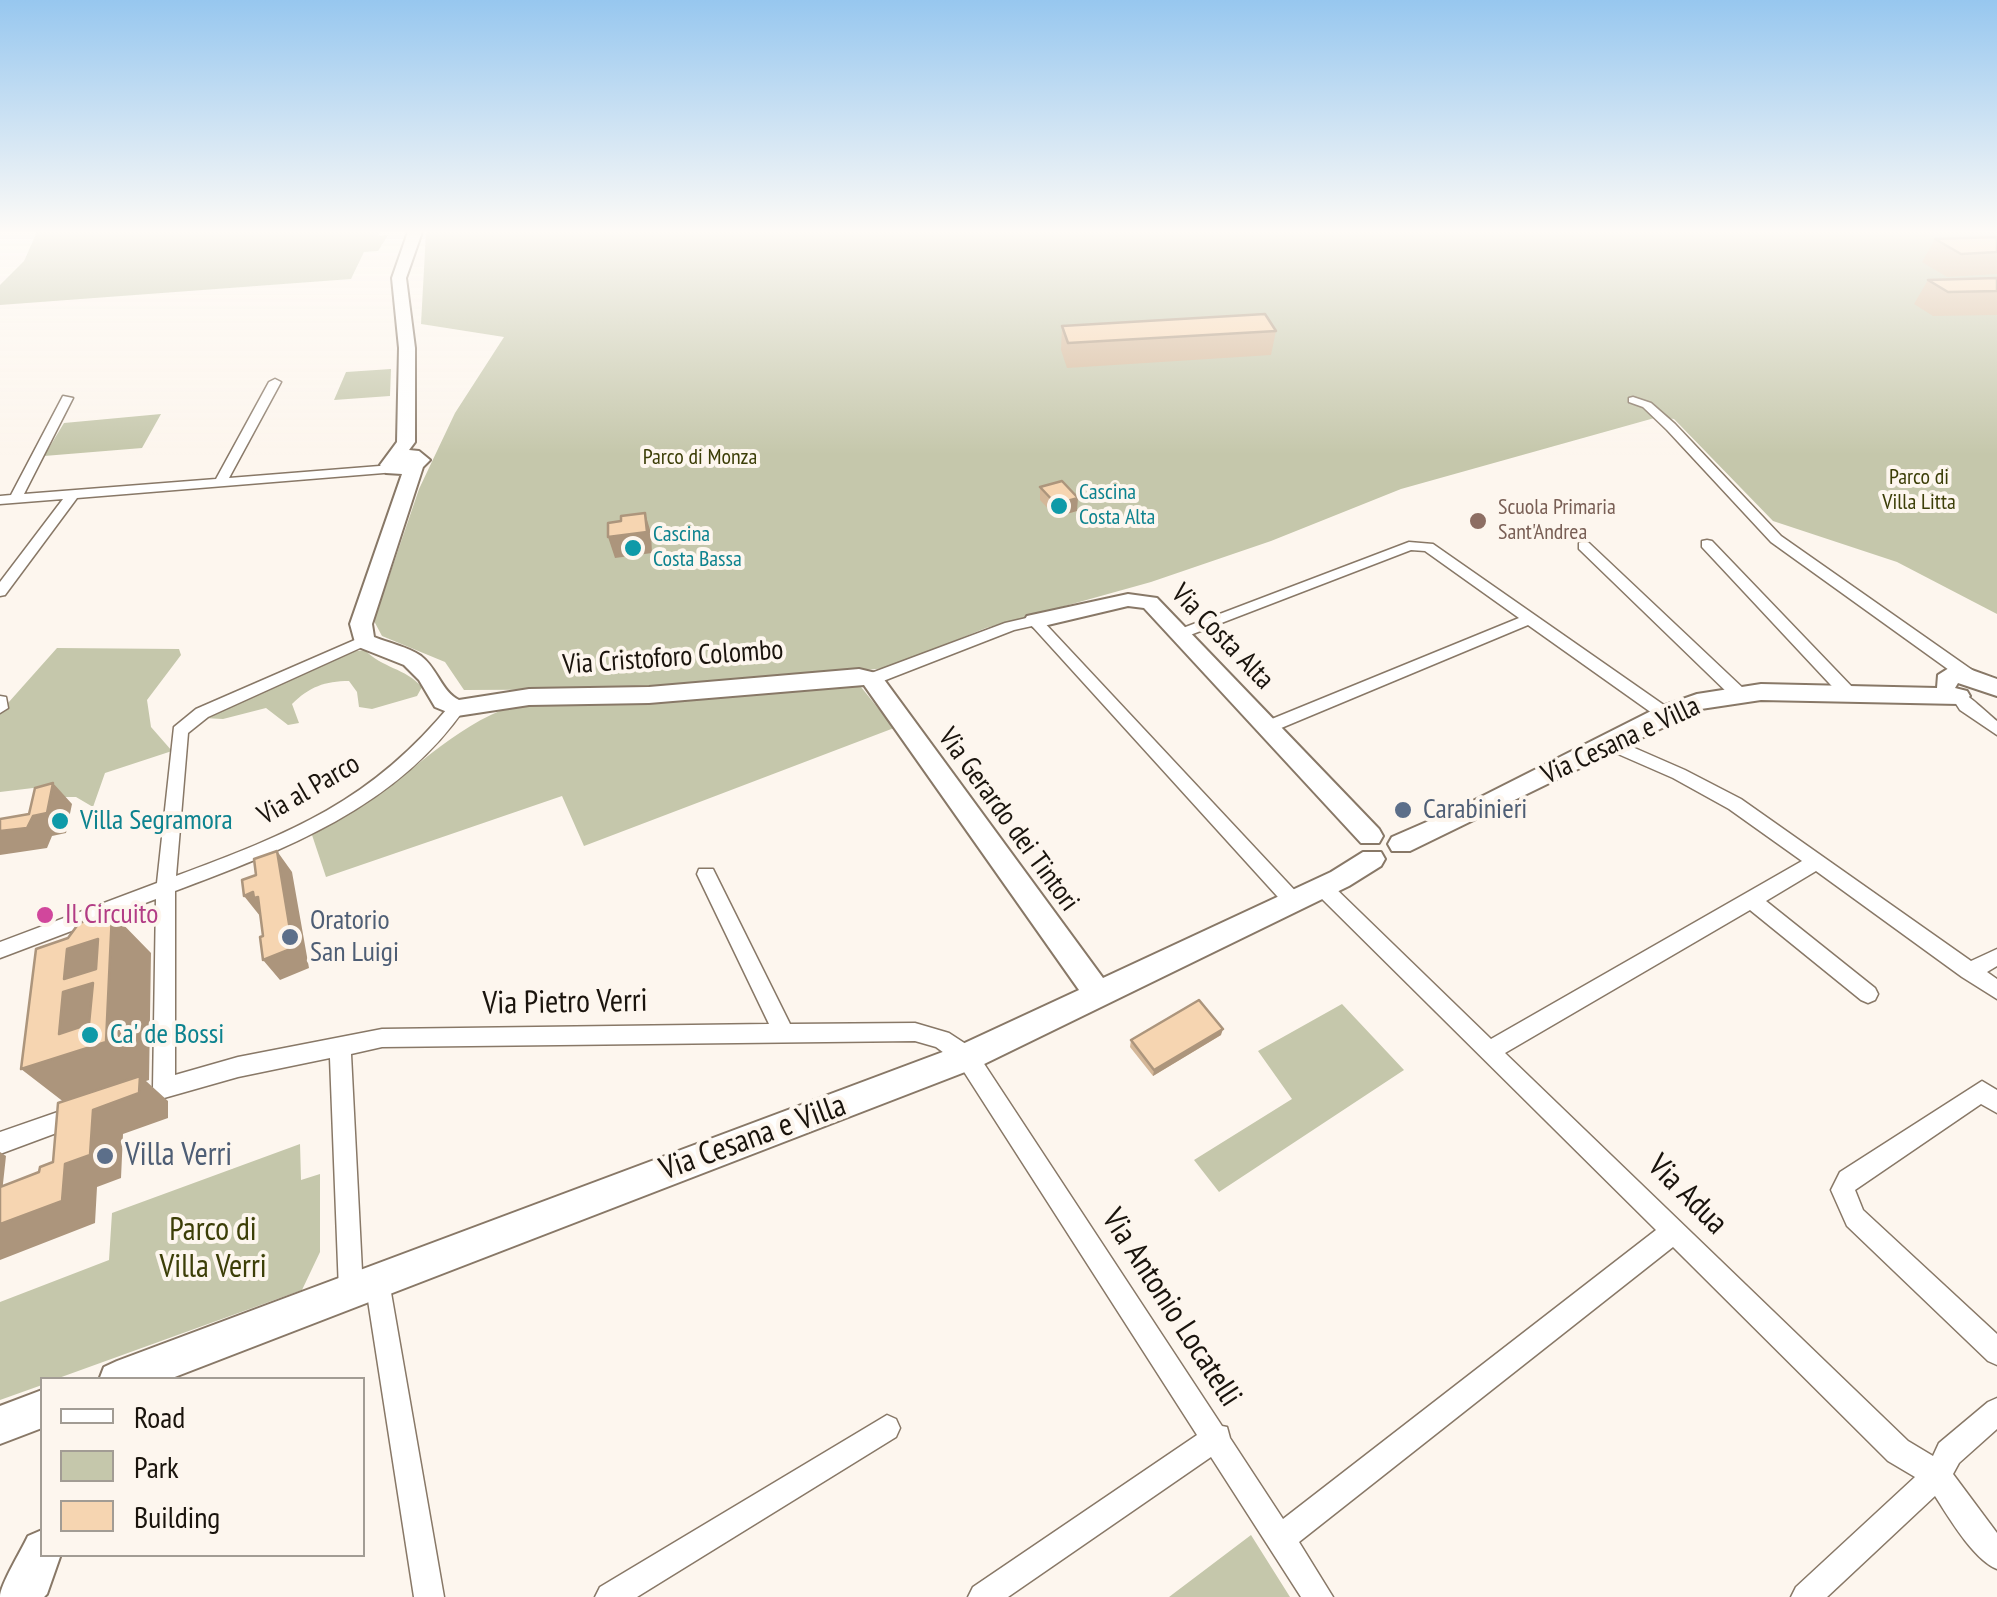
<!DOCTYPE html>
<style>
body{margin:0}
#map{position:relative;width:1997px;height:1597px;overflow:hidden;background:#fdf6ee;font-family:"PT Sans Narrow",sans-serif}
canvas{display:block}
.legend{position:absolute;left:40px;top:1377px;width:325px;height:180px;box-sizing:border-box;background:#fdf6ee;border:2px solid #a29c94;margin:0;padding:12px 18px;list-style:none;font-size:30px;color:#1a140d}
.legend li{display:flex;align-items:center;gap:20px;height:50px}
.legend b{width:50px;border:2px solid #a29c94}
</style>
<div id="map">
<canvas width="1997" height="1597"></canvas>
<ul class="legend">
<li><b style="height:12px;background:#fff"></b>Road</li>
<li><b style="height:28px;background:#c5c7ab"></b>Park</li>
<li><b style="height:28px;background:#f6d5b1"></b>Building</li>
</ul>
</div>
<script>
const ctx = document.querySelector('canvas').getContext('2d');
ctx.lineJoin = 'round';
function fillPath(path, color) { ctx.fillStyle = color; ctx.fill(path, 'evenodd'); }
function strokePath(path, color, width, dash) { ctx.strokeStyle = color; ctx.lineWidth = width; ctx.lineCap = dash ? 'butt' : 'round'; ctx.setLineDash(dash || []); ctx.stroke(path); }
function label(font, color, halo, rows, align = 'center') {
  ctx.font = font + ' "PT Sans Narrow",sans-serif'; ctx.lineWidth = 8; ctx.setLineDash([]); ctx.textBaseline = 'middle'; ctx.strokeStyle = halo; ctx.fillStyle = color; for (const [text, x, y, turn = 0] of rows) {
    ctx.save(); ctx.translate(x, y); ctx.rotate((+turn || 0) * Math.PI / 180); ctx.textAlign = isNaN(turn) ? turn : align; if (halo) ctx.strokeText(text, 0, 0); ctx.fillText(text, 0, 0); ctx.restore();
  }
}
const green = new Path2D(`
 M37,232H380L378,236L388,235L378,251L364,252L351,279L0,305V285L24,261Z
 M426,232H1997V614L1897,562L1773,521L1674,419L1658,417L1401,489L1271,541L1151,582L986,628L887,668L658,689L464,690L445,662L382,636L374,621L419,489L455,413L504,337L421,324Z
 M391,369L390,396L334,400L346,372Z
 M161,414L142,448L44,456L64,423Z
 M57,648L179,649L181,655L147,700L151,727L172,751L105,773L93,807L76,797H56L33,788L0,792V712Z
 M365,650C382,668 405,668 422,687L417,696L372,709L359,707L357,692L349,681C325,681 309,687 292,704L299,723L288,725L266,708L223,719L203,718L349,652Z
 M857,682L894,728L584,846L562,796L326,877L312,835C330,825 349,815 366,803C420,767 460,720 525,702Z
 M1342,1004L1404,1070L1219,1192L1194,1160L1292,1099L1258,1051Z
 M300,1144L301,1180L320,1174V1252L302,1290L56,1379L42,1380V1385L0,1400V1302L109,1260L112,1213Z
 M1251,1535L1290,1597H1169Z`);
const street = new Path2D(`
 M275,379L281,382L229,478L392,465L398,469L396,472L77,498L5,595L0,596V582L63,499L0,504V496L11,495L63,396L73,398L24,494L216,479L269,382Z
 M1633,397L1651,403L1675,424L1781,536L1975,672L1977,676L1975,680H1963L1771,542L1667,430L1643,407L1629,402V398Z
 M1707,540L1712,541L1855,690L1857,694L1855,698H1843L1702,547V541Z
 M1409,542L1433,544L1671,710L1673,714L1671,718H1659L1528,625L1274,731H1262L1260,727L1262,723L1519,618L1425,551L1411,550L1185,637L1180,639L1172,634L1175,631Z
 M1584,542L1589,543L1745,690L1747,694L1745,698H1733L1579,549V543Z
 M1035,616L1040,618L1301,897L1304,902L1301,907L1294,910L1287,907L1032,626L1014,630L878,683H866L864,679L866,675L1005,623Z
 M364,636L369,638L372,641L369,644L208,717L188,733L176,876C291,833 371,802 451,704H463L465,708C396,808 284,850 175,891V1075L238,1057L382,1029L769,1024L697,874L699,869H713L790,1024L915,1023L949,1033L975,1050L1222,1426L1227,1427L1230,1438L1283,1519L1656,1230L1316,893L1314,888L1316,883H1330L1491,1039L1802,861L1729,809L1673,778L1602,747L1600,743L1602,739H1614L1685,770L1741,799L1971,961L1997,949V966L1987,972L1997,979V999L1962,977L1816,871L1766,901L1875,988L1878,994L1875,1000L1868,1003L1861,1000L1750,910L1505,1053L1908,1441L1933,1456L1939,1443L1988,1402L1997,1398V1429L1959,1463L1953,1474L1997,1533V1569C1974,1560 1949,1518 1935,1496L1827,1597H1791L1796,1587L1915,1477L1888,1461L1673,1247L1299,1542L1333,1597H1301L1211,1457L1008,1597H968L973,1587L1197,1435L959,1064L936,1047L915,1041L382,1047L351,1054L363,1291L360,1300L351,1303L342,1300L339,1291L330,1058L238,1077L164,1098L156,1095L153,1088L156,899L0,958V942L157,883L174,727L196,709Z
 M1959,691C1968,694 1987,713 1997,721V735L1960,710L1951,696Z
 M0,696L6,697L8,708L0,713Z
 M1982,1081L1997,1090V1113L1981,1104L1855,1190L1863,1210L1997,1334V1365L1988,1361L1847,1226L1831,1190L1840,1172Z
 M78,1105L86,1108L89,1115L86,1122L0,1154V1132Z
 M377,1269L386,1272L389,1281L444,1597H414L365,1281L368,1272Z
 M887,1415L896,1419L900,1428L896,1437L637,1597H595L600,1587Z`);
const secondary = new Path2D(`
 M408,232H422L406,278L415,348V442L409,450L419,451L430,460L423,467L372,624L374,637C389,643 408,647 421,656C437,668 442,692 459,700L529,689L649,687L859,669L880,674L1103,978L1331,872L1363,852H1381L1385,859L1381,866L1349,886L978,1067L167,1380H99L104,1367L117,1361L956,1047L1079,990L864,685L649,703L529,705L457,716L435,707L419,680L404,665L356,646L350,624L402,474L386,473L380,465L397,442L399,348L392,278Z
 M1128,594L1157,598L1379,829L1383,836L1379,843H1361L1144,608L1128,606L1035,628L1024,621L1027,616Z
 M1949,668L1969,669L1997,679V696L1958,683L1955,688L1967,691L1970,696L1959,704L1761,700L1701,709L1410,851H1392L1388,844L1392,837L1461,807L1657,708L1697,694L1761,684L1937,688L1938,675Z
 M42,1390V1428L0,1444V1406Z
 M42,1530V1554H61L47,1594L44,1597H0C0,1585 21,1551 28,1536Z`);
const wall = new Path2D(`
 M1997,237V274L1947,277L1922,262L1935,239Z
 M1997,278V315L1933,316L1914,304L1928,280Z
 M1062,326L1276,331L1271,355L1067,368L1061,350Z
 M1040,487L1077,511L1056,517L1040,500Z
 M1221,1035L1153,1076L1130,1047L1131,1040Z`);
const shadedWall = new Path2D(`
 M1078,498L1077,511L1056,517V504Z
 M645,513L651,533L652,553L615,558L608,537Z
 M53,783L72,804L66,833L52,836L47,848L0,855V831L33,816Z
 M277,851L292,872L309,968L280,980L263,960Z
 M253,892L274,917L260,916L244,896Z
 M112,913L151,953L149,1080L146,1081L168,1101V1118L123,1134L121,1178L97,1187L95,1223L0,1260V1224L62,1201L69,1106L21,1069L64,979L67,949Z
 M1223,1029L1221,1035L1153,1076L1154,1070Z
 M0,1152L6,1156L0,1211Z`);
const building = new Path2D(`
 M1997,237V252L1961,254L1935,239Z
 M1997,278V291L1948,292L1928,280Z
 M1265,314L1276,331L1068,343L1062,326Z
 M1062,481L1078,498L1056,504L1040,487Z
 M645,513L647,532L608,537V523L621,521V516Z
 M53,783L47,813L33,816L27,828L0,831V819L29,814L35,788Z
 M277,851L293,948L263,960L260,937L263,936L258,897L254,898L253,892L244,896L242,880L256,875L254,859Z
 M112,913L106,1042L21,1069L36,949L68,938L79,923ZM98,939L96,969L64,979L67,949ZM93,983L89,1024L59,1034L63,992Z
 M1199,1000L1223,1029L1154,1070L1131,1040Z
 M140,1076L139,1093L93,1110L90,1155L65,1164L62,1201L0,1224V1187L39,1172L40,1167L53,1162L58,1103Z`);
const markers = [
 [1059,506,10,"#0f9aa8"],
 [1478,521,10,"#8d6e63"],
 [633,548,10,"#0f9aa8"],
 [1403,810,10,"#5c6f8a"],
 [60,821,10,"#0f9aa8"],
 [45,915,10,"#d1479c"],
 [290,937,10,"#5c6f8a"],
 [90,1035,10,"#0f9aa8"],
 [105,1156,10,"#5c6f8a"]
];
const farParknames = [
 ["Parco di Monza",700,458],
 ["Parco di",1919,478],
 ["Villa Litta",1919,503]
];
const farCulturenames = [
 ["Cascina",1079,493],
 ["Costa Alta",1079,518],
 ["Cascina",653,535],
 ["Costa Bassa",653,560]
];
const farEducationnames = [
 ["Scuola Primaria",1498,508],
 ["Sant'Andrea",1498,533]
];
const streetNames = [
 ["Via Costa Alta",1222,637,46],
 ["Via Cristoforo Colombo",673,658,-4],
 ["Via Cesana e Villa",1621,741,-25],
 ["Via al Parco",309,790,-30],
 ["Via Gerardo dei Tintori",1008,820,54]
];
const serviceNames = [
 ["Carabinieri",1423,810],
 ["Oratorio",310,921],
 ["San Luigi",310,953]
];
const cultureNames = [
 ["Villa Segramora",80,821],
 ["Ca' de Bossi",110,1035]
];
const hotelNames = [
 ["Il Circuito",65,915]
];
const nearStreetnames = [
 ["Via Pietro Verri",565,1003,-1],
 ["Via Cesana e Villa",753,1138,-20],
 ["Via Adua",1687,1195,45],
 ["Via Antonio Locatelli",1171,1308,57]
];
const nearServicenames = [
 ["Villa Verri",125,1156]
];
const nearParknames = [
 ["Parco di",213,1231],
 ["Villa Verri",213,1268]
];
fillPath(green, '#c5c7ab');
strokePath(street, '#887867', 3);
strokePath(secondary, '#887867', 4);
fillPath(street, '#fff');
fillPath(secondary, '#fff');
fillPath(wall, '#d4b798');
fillPath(shadedWall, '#ac957c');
fillPath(building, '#f6d5b1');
strokePath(building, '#ac957c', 2.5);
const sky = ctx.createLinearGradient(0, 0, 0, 455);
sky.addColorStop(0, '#97c7ef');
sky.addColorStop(0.51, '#fefbf7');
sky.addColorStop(1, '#fefbf700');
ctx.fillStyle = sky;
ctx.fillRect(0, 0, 1997, 455);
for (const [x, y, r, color] of markers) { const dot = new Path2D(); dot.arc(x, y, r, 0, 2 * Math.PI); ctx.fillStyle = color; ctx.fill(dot); strokePath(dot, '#fdf6ee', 4); }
label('22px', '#3c3e07', '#fdf6ee', farParknames);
label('22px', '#0d838f', '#fdf6ee', farCulturenames, 'left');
label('22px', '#785e54', '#fdf6ee', farEducationnames, 'left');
label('28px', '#1a140d', '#fdf6ee', streetNames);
label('28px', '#4e5e75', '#fdf6ee', serviceNames, 'left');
label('28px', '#0d838f', '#fdf6ee', cultureNames, 'left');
label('28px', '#b23c85', '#fdf6ee', hotelNames, 'left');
label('32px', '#1a140d', '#fdf6ee', nearStreetnames);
label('32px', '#4e5e75', '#fdf6ee', nearServicenames, 'left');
label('32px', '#3c3e07', '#fdf6ee', nearParknames);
</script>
